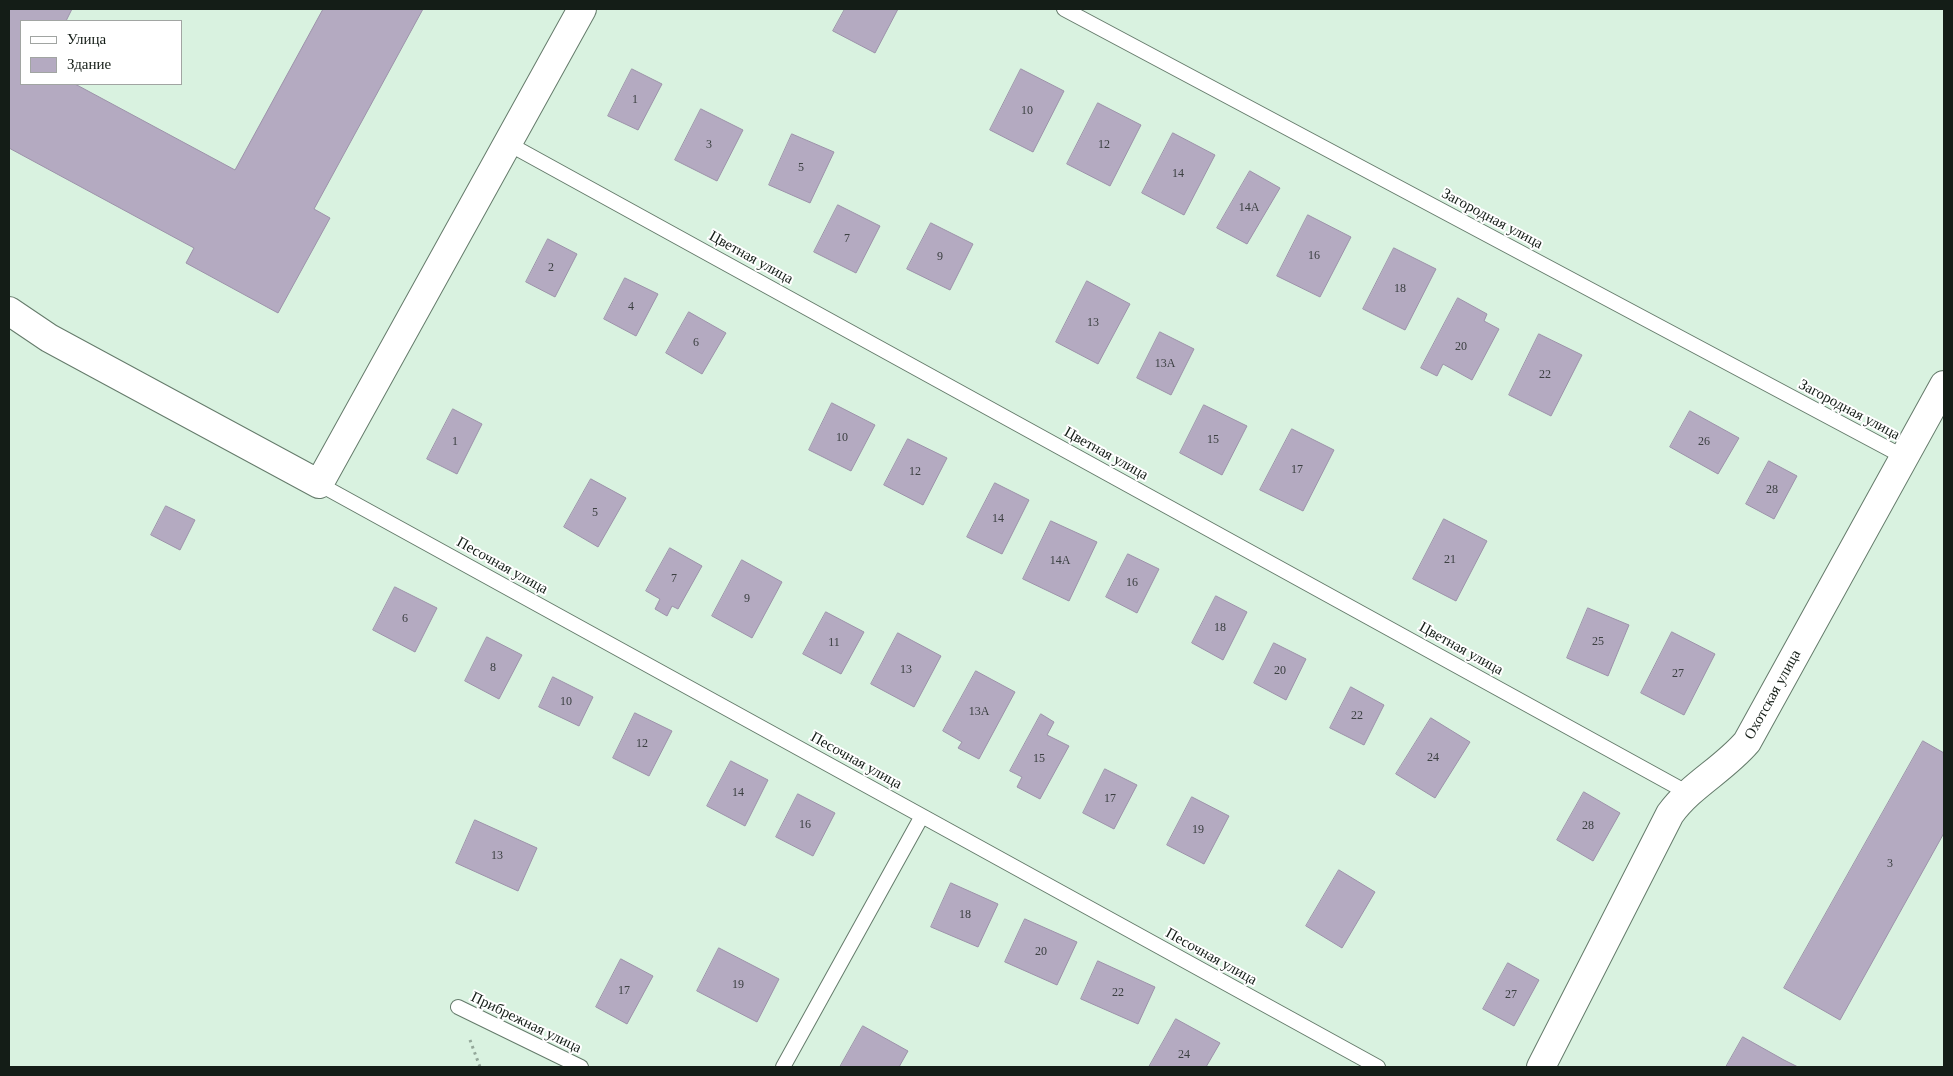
<!DOCTYPE html>
<meta charset="utf-8">
<style>
body{margin:0}
#map{position:relative;width:1953px;height:1076px;overflow:hidden;background:#d9f2e0;font-family:Georgia,serif}
canvas{display:block}
.frame{position:absolute;inset:0;border:10px solid #141d17;pointer-events:none}
.legend{position:absolute;left:20px;top:20px;width:162px;height:65px;box-sizing:border-box;background:#fff;border:1px solid #a1a5a2;margin:0;padding:6px 9px;list-style:none;font-size:15px;color:#141d17}
.legend li{display:flex;align-items:center;gap:10px;height:25px}
.legend b{width:25px;border:1px solid #a1a5a2}
</style>
<div id="map">
<canvas width="1953" height="1076"></canvas>
<div class="frame"></div>
<ul class="legend">
<li><b style="height:6px;background:#fff"></b>Улица</li>
<li><b style="height:14px;background:#b4aac1"></b>Здание</li>
</ul>
</div>
<script>
const ctx = document.querySelector('canvas').getContext('2d');
ctx.lineJoin = 'round';
function fillPath(path, color) { ctx.fillStyle = color; ctx.fill(path, 'evenodd'); }
function strokePath(path, color, width, dash) { ctx.strokeStyle = color; ctx.lineWidth = width; ctx.lineCap = dash ? 'butt' : 'round'; ctx.setLineDash(dash || []); ctx.stroke(path); }
function label(font, color, halo, rows, align = 'center') {
  ctx.font = font + ' Georgia,serif'; ctx.lineWidth = 4; ctx.setLineDash([]); ctx.textBaseline = 'middle'; ctx.strokeStyle = halo; ctx.fillStyle = color; for (const [text, x, y, turn = 0] of rows) {
    ctx.save(); ctx.translate(x, y); ctx.rotate((+turn || 0) * Math.PI / 180); ctx.textAlign = isNaN(turn) ? turn : align; if (halo) ctx.strokeText(text, 0, 0); ctx.fillText(text, 0, 0); ctx.restore();
  }
}
const building = new Path2D(`
 M9,9H72L66,21H21V84H75L235,170L323,9H423L314,209L330,218L278,313L186,263L194,248L9,148Z
 M845,9H898L875,53L833,31Z
 M632,69L662,84L638,130L608,116Z
 M1021,69L1064,91L1033,152L990,130Z
 M1098,103L1141,125L1110,186L1067,164Z
 M701,109L743,130L717,181L675,160Z
 M1173,133L1215,155L1184,215L1142,193Z
 M792,134L834,152L810,203L769,185Z
 M1250,171L1280,188L1247,244L1217,228Z
 M838,205L880,226L856,273L814,252Z
 M1308,215L1351,237L1320,297L1277,276Z
 M931,223L973,244L950,290L907,269Z
 M548,239L577,254L555,297L526,282Z
 M1394,248L1436,269L1405,330L1363,309Z
 M625,278L658,294L636,336L604,319Z
 M1087,281L1130,304L1098,364L1056,342Z
 M1458,298L1487,314L1484,321L1499,329L1472,380L1443,364L1437,376L1421,368Z
 M689,312L726,333L702,374L666,353Z
 M1160,332L1194,349L1171,395L1137,378Z
 M1539,334L1582,355L1551,416L1509,395Z
 M832,403L875,425L851,471L809,450Z
 M1204,405L1247,426L1222,475L1180,453Z
 M453,409L482,424L457,474L427,459Z
 M1690,411L1739,438L1718,474L1670,447Z
 M1292,429L1334,450L1303,511L1260,490Z
 M908,439L947,458L923,505L884,485Z
 M1769,461L1797,476L1774,519L1746,504Z
 M591,479L626,498L598,547L564,527Z
 M995,483L1029,500L1002,554L967,537Z
 M166,506L195,520L180,550L151,535Z
 M1444,519L1487,541L1456,601L1413,579Z
 M1051,521L1097,542L1069,601L1023,579Z
 M670,548L702,566L678,609L672,606L667,616L655,609L660,599L646,591Z
 M1128,554L1159,569L1137,613L1106,597Z
 M742,560L782,582L752,638L712,616Z
 M395,587L437,608L415,652L373,630Z
 M1216,596L1247,612L1223,660L1192,643Z
 M1588,608L1629,625L1608,676L1567,658Z
 M826,612L864,632L841,674L803,654Z
 M1672,632L1715,654L1684,715L1641,693Z
 M898,633L941,656L914,707L871,684Z
 M487,637L522,655L499,699L465,681Z
 M1274,643L1306,659L1286,700L1254,683Z
 M976,671L1015,692L979,759L958,748L962,742L943,731Z
 M553,677L593,697L579,726L539,707Z
 M1351,687L1384,705L1364,745L1330,728Z
 M635,713L672,731L649,776L613,758Z
 M1041,714L1054,722L1047,735L1069,746L1040,799L1017,787L1022,777L1010,771Z
 M1431,718L1470,742L1435,798L1396,774Z
 M1923,741L1944,753V833L1840,1020L1784,988Z
 M731,761L768,780L745,826L707,806Z
 M1105,769L1137,785L1114,829L1083,813Z
 M1584,792L1620,813L1593,861L1557,840Z
 M798,794L835,813L813,856L776,837Z
 M1192,797L1229,816L1204,864L1167,845Z
 M475,820L537,848L518,891L456,863Z
 M1339,870L1375,892L1342,948L1306,926Z
 M951,883L998,904L978,947L931,927Z
 M1025,919L1077,942L1057,985L1005,962Z
 M719,948L779,979L757,1022L697,991Z
 M621,959L653,976L627,1024L596,1007Z
 M1098,961L1155,987L1138,1024L1081,999Z
 M1508,963L1539,980L1514,1026L1483,1009Z
 M1176,1019L1220,1043L1206,1067H1149Z
 M863,1026L908,1051L899,1067H840Z
 M1743,1037L1784,1060L1798,1067H1726Z`);
const path = new Path2D(`
 M470,1040L480,1067`);
const lane = new Path2D(`
 M1064,9L1904,457
 M507,143L1688,793
 M319,484L1378,1067
 M458,1007L581,1067
 M783,1067L922,816`);
const street = new Path2D(`
 M9,311L49,338L319,484L582,9
 M1541,1067L1670,814C1691,785 1723,770 1747,742L1944,385`);
const numberNames = [
 ["1",635,100],
 ["10",1027,111],
 ["3",709,145],
 ["12",1104,145],
 ["5",801,168],
 ["14",1178,174],
 ["14А",1249,208],
 ["7",847,239],
 ["16",1314,256],
 ["9",940,257],
 ["2",551,268],
 ["18",1400,289],
 ["4",631,307],
 ["13",1093,323],
 ["6",696,343],
 ["20",1461,347],
 ["13А",1165,364],
 ["22",1545,375],
 ["10",842,438],
 ["15",1213,440],
 ["1",455,442],
 ["26",1704,442],
 ["17",1297,470],
 ["12",915,472],
 ["28",1772,490],
 ["5",595,513],
 ["14",998,519],
 ["21",1450,560],
 ["14А",1060,561],
 ["7",674,579],
 ["16",1132,583],
 ["9",747,599],
 ["6",405,619],
 ["18",1220,628],
 ["25",1598,642],
 ["11",834,643],
 ["8",493,668],
 ["13",906,670],
 ["20",1280,671],
 ["27",1678,674],
 ["10",566,702],
 ["13А",979,712],
 ["22",1357,716],
 ["12",642,744],
 ["24",1433,758],
 ["15",1039,759],
 ["14",738,793],
 ["17",1110,799],
 ["16",805,825],
 ["28",1588,826],
 ["19",1198,830],
 ["13",497,856],
 ["3",1890,864],
 ["18",965,915],
 ["20",1041,952],
 ["19",738,985],
 ["17",624,991],
 ["22",1118,993],
 ["27",1511,995],
 ["24",1184,1055]
];
const streetNames = [
 ["Загородная улица",1492,219,28],
 ["Цветная улица",751,258,29],
 ["Загородная улица",1849,410,28],
 ["Цветная улица",1106,454,29],
 ["Песочная улица",502,566,29],
 ["Цветная улица",1461,649,29],
 ["Охотская улица",1773,695,-61],
 ["Песочная улица",856,761,29],
 ["Песочная улица",1211,957,29],
 ["Прибрежная улица",526,1023,26]
];
fillPath(building, '#b4aac1');
strokePath(building, '#9c92a9', 1);
strokePath(lane, '#657b6b', 16);
strokePath(street, '#657b6b', 30);
strokePath(path, '#93a799', 3, [2.5, 4]);
strokePath(lane, '#fff', 14);
strokePath(street, '#fff', 28);
label('12px', '#3c4042', null, numberNames);
label('15px', '#141d17', '#fff', streetNames);
</script>
